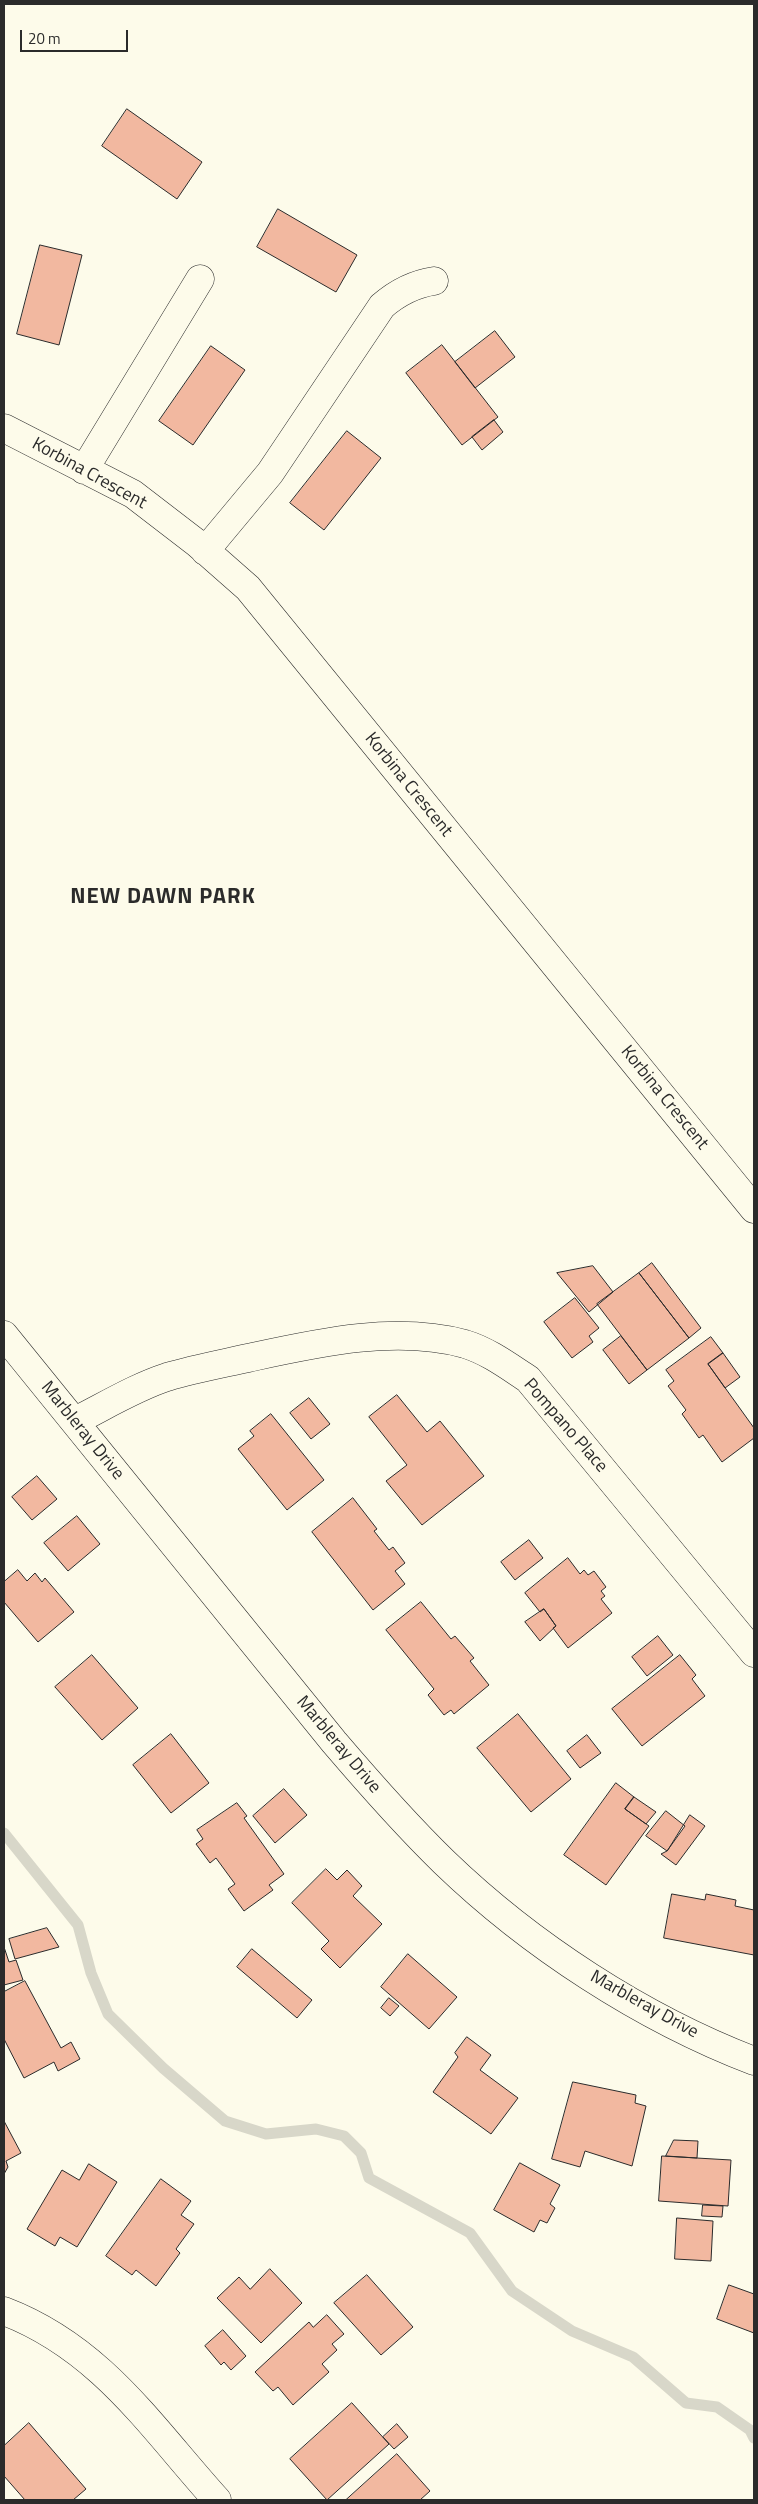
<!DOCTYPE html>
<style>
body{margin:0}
#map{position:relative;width:758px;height:2504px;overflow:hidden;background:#fdfbea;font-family:"Titillium Web",sans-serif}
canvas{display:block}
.frame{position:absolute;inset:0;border:5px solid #2b2b2b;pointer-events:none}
.scale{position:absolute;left:20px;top:30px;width:108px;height:22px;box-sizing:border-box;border:2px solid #2b2b2b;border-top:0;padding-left:6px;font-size:15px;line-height:18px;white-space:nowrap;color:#2b2b2b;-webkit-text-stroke:4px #fdfbea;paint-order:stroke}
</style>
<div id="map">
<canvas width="758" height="2504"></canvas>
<div class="frame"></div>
<div class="scale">20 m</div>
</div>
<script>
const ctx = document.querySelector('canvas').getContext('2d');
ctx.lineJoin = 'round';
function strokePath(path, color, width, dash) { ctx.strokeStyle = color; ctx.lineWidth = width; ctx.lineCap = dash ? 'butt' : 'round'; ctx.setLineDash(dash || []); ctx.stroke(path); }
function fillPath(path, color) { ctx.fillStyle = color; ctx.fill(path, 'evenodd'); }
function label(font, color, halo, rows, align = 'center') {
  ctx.font = font + ' "Titillium Web",sans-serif'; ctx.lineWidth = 4; ctx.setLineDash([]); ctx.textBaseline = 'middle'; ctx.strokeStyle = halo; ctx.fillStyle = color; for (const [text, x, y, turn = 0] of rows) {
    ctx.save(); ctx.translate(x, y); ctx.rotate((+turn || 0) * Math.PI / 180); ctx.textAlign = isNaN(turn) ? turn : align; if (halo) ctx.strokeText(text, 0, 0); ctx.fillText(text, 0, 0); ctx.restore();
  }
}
const stream = new Path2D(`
 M4,1833L78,1925L91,1973L108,2014L163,2068L225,2121L266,2134L316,2129L344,2136L361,2153L369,2178L470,2233L512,2291L572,2331L633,2357L686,2403L717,2407L750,2430L754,2438`);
const building = new Path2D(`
 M127,109L202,162L177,199L102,146Z
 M278,209L357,255L336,292L257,247Z
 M40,245L82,255L59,345L17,334Z
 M495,331L515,357L475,388L455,362Z
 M442,345L498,417L462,445L406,373Z
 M211,346L245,370L193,445L159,421Z
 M494,420L503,432L482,450L472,437Z
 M347,431L381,458L324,530L290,503Z
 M652,1263L701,1328L689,1338L639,1273Z
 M593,1266L613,1292L589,1312L557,1273Z
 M639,1273L689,1338L647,1370L597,1304Z
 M575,1298L599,1328L589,1336L593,1342L572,1358L544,1322Z
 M621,1336L647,1370L629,1384L603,1350Z
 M711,1337L723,1353L708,1364L754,1428V1438L722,1462L703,1435L699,1438L682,1414L686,1410L668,1386L674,1381L666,1370Z
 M723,1353L740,1377L725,1388L708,1364Z
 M397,1395L427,1432L440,1421L484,1476L422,1525L386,1481L407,1465L369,1417Z
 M309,1398L330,1424L311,1439L290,1413Z
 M271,1414L324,1480L287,1510L238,1449L254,1436L250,1431Z
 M37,1476L57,1499L32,1520L12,1497Z
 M353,1498L377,1529L374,1531L389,1550L393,1547L405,1563L395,1571L405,1584L373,1610L312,1532Z
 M77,1516L100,1544L68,1571L44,1543Z
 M529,1540L543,1558L515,1580L501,1562Z
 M568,1558L580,1574L584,1570L588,1575L594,1571L606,1587L601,1591L605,1596L601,1599L612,1613L568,1648L553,1628L556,1626L544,1609L540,1612L525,1593Z
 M18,1570L27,1581L35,1573L42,1582L45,1578L74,1612L38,1642L4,1602V1582Z
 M421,1602L451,1639L455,1636L474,1658L470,1661L489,1685L454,1714L451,1710L444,1715L428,1695L434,1689L386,1630Z
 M544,1609L556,1626L540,1641L525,1622Z
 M658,1636L673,1655L647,1676L632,1657Z
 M92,1655L138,1708L102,1740L55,1687Z
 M680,1655L696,1675L692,1679L705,1696L642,1746L612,1709Z
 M518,1714L571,1779L531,1812L477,1748Z
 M171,1734L209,1783L171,1813L133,1765Z
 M587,1735L601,1753L580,1768L567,1751Z
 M616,1783L634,1797L625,1809L649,1826L606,1885L564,1855Z
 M284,1789L307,1815L275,1843L253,1816Z
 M634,1797L656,1812L646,1824L625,1809Z
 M237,1803L247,1816L244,1818L284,1874L269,1885L273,1890L244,1911L228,1889L235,1884L216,1858L210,1863L196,1844L203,1839L197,1830Z
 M666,1811L685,1826L667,1851L646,1836Z
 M690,1815L705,1826L676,1865L661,1854L667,1851Z
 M326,1869L337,1880L347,1870L362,1886L353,1896L382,1924L340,1968L321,1949L329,1941L292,1903Z
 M672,1894L705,1900L706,1894L736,1900L735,1906L754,1910V1955L664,1938Z
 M47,1928L59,1947L15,1959L9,1939Z
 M4,1947L9,1962L16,1960L23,1980L4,1985Z
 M252,1949L312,2000L297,2018L237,1967Z
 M408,1954L457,1997L429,2029L381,1987Z
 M25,1981L61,2048L71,2042L80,2059L58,2071L54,2062L24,2078L4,2039V1992Z
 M389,1998L399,2006L390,2016L381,2008Z
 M467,2037L491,2055L480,2070L518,2098L491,2134L433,2092L458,2057L455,2053Z
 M573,2082L636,2095L635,2103L646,2106L632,2166L585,2151L580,2167L552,2159Z
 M4,2121L21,2153L6,2161L8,2167L4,2174Z
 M674,2140L698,2141L697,2158L666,2156Z
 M662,2156L731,2160L728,2206L659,2201Z
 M520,2163L560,2185L550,2204L555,2208L547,2223L540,2220L534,2232L494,2210Z
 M89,2164L117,2182L77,2247L60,2237L55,2246L27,2229L62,2170L79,2180Z
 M161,2179L191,2201L181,2215L194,2224L176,2249L180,2253L156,2286L136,2270L132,2275L106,2256Z
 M703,2205L723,2206L722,2217L702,2216Z
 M677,2218L713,2221L711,2261L675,2259Z
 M270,2269L302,2303L261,2343L217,2298L239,2277L250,2289Z
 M367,2275L413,2327L381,2355L334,2303Z
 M729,2285L754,2294V2333L717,2319Z
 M327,2315L344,2334L332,2344L337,2350L322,2364L329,2372L293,2405L278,2387L273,2391L255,2372L309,2322L313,2327Z
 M223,2330L246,2356L231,2370L224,2362L221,2365L205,2346Z
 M352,2403L389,2444L327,2500L290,2459Z
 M29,2423L86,2489L73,2500H25L4,2476V2446Z
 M397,2424L408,2437L394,2449L383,2437Z
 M397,2454L430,2491L420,2500H346Z`);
const minor = new Path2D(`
 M4,428L133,494L198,544L248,588L754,1209
 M84,470L200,279
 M205,551L270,473L382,306C397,293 414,284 434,281
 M4,1335L334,1742C369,1783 405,1824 444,1862C530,1945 642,2018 754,2061
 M75,1421C105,1406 136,1387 167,1377C194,1369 221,1364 248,1358C317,1343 395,1325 465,1344C488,1351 508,1366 528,1379L754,1653
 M4,2311C101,2348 151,2427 217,2500`);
const streetNames = [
 ["Korbina Crescent",89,474,29],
 ["Korbina Crescent",408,785,51],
 ["Korbina Crescent",664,1098,51],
 ["Pompano Place",565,1426,49],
 ["Marbleray Drive",82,1431,51],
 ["Marbleray Drive",338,1745,50],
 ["Marbleray Drive",644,2005,29]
];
const districtNames = [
 ["NEW DAWN PARK",163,898]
];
strokePath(stream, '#d8d7c9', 11);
fillPath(building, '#f2b8a0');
strokePath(building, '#2b2b2b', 1);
strokePath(minor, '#2b2b2b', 29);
strokePath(minor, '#fdfbea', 28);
label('18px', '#2b2b2b', '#fdfbea', streetNames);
ctx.letterSpacing = '1px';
label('bold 22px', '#2b2b2b', '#fdfbea', districtNames);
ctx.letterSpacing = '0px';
</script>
